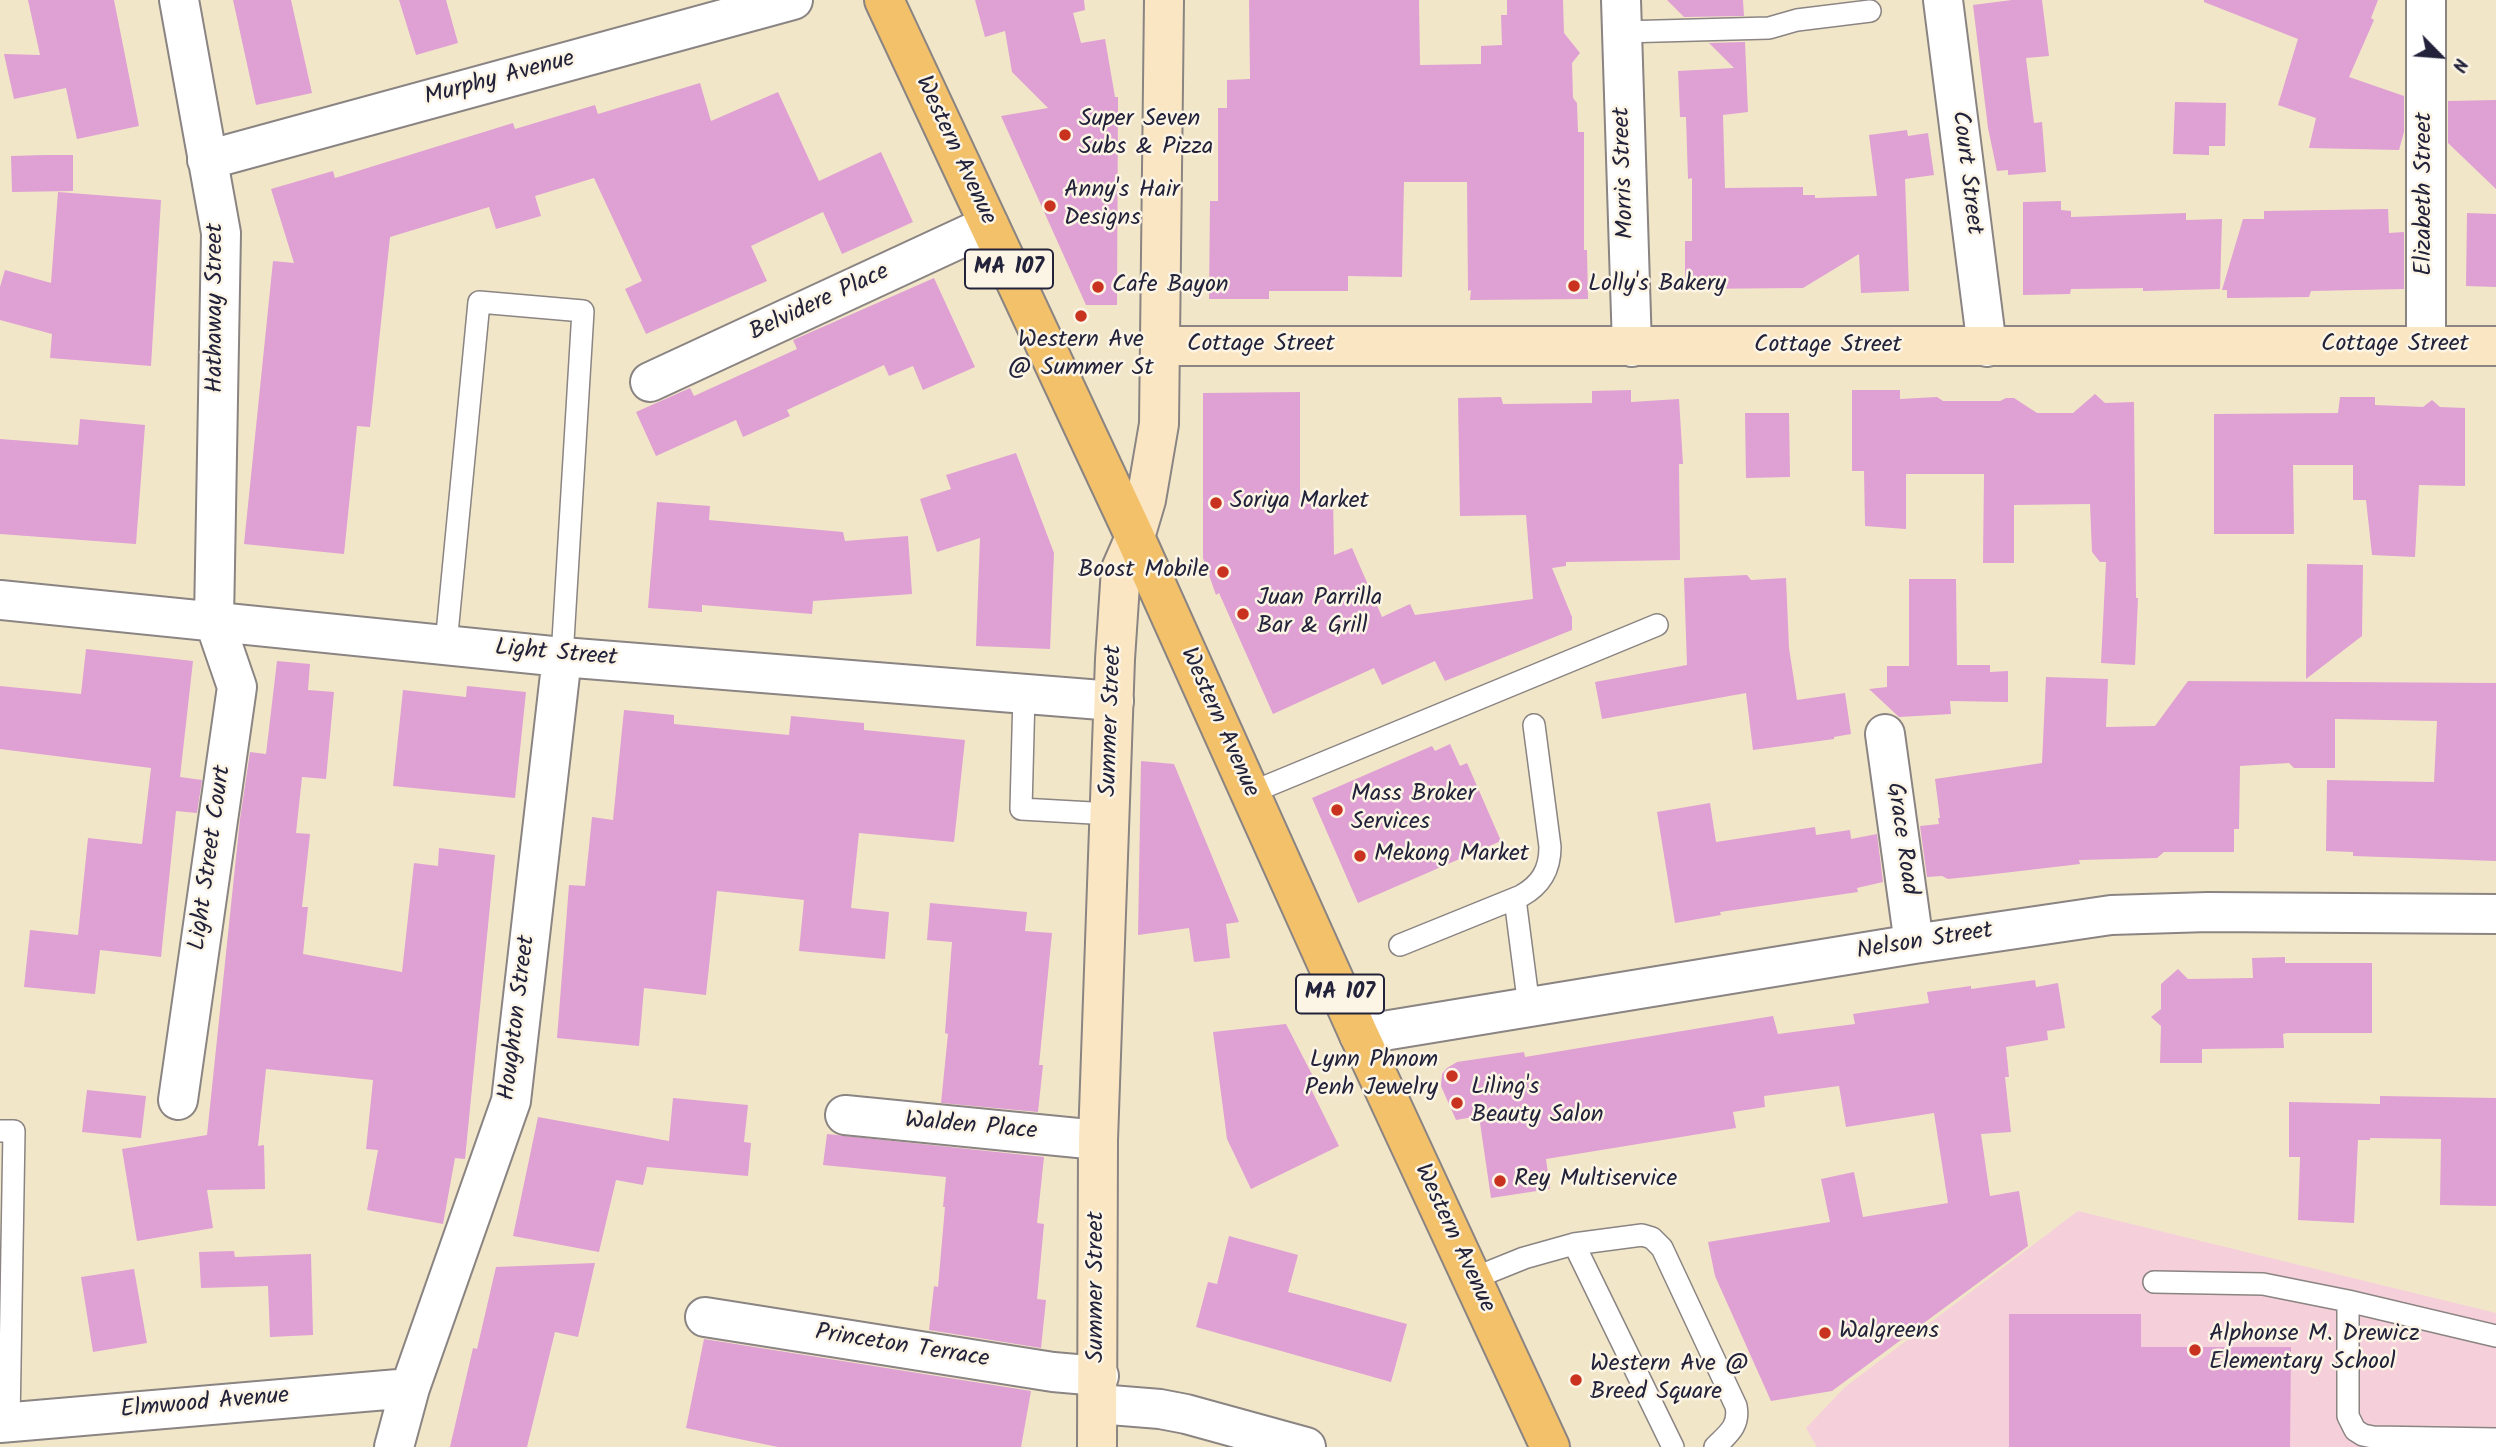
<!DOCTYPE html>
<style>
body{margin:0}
#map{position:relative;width:2496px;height:1447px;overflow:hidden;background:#f2e6c9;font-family:Kalam,sans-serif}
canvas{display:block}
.north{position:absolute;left:2405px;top:21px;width:70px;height:70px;-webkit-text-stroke:5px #fcf5e5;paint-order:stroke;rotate:115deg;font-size:19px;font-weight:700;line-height:28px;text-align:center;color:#22223b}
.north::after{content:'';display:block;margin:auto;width:24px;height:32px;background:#22223b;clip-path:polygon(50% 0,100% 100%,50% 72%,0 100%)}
</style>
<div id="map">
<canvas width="2496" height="1447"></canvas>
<div class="north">N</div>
</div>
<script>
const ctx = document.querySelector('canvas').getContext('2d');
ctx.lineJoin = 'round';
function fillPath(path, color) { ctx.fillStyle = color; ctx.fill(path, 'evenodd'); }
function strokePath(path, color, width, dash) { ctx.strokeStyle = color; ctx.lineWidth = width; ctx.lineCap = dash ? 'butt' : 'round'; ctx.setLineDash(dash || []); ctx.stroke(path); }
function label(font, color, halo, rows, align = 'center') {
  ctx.font = font + ' Kalam,sans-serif'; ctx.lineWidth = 5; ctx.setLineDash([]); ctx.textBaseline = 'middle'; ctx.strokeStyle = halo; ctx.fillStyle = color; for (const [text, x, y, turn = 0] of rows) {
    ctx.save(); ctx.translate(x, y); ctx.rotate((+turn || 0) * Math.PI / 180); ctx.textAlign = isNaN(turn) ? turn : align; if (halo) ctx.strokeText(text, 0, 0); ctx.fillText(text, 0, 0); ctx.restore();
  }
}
const built = new Path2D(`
 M2078,1211L2496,1313V1447H1817L1806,1428L1845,1387Z`);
const building = new Path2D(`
 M28,0H114L139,126L77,139L66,88L14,99L4,54L40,55Z
 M233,0H291L312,93L256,105Z
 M399,0H446L458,43L416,55Z
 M975,0H1084L1085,10L1073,13L1081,43L1105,39L1115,97H1118L1117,305H1086L1001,116L1048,108L1012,72L1005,31L985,37Z
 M1249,0H1419L1420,65L1481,64V46L1502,45L1501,15H1507V0H1563L1564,33L1580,53L1572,63L1573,98L1577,103L1578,132H1584V250H1587L1588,299L1470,300L1471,290L1468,291L1467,182H1404L1402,277L1348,276V291H1269V299H1209L1210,201H1218V108H1227V80L1250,79Z
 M1667,0H1743L1744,16L1684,17Z
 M2012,0H2042L2049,56L2026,58L2034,123L2042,122L2046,172L2008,175V170L1997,171L1988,128L1973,5Z
 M2204,0H2378L2371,18L2374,20L2349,77L2404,96V132L2399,150L2309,148L2316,118L2278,105L2298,39L2204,2Z
 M1745,42L1748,112L1723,115L1725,188L1803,187V195H1815V198L1877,196L1869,135L1907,130L1908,136L1928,133L1934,175L1905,179L1909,291L1861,293L1859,254L1803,288L1685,289V241H1692V178L1688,179L1686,117H1680L1678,71L1734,68L1709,43Z
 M700,83L711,121L778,92L819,181L881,152L913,222L842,254L823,212L751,246L767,281L646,334L625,289L642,281L594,178L535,196L541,216L496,229L489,207L390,237L370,427L357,426L344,554L244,544L273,261L294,263L271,189L333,171L335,178L513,123L515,129L595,105L598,114Z
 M2496,100V189L2448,143V101Z
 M2175,102L2226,103L2225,146H2209V155L2173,154Z
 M44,155H73V191L12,192L11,156Z
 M58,192L161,200L151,366L50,358L52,334L0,320V287L5,270L51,283Z
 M2061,201V210L2071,211V217L2186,213V220L2222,219L2220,289L2143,291V288L2071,289L2070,294L2023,295V202Z
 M2388,209L2389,233L2404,232V289L2311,291L2309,297L2227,298V290H2222L2243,219H2264V211Z
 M2467,213L2496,214V287L2466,286Z
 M934,278L975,367L923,390L913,366L889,376L884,365L787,410L790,416L743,437L736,420L656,456L636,412L690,388L694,396L797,349L793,340Z
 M1631,390V402L1679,399L1683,464H1679L1680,560L1566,562V566L1552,568L1572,617V630L1445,681L1435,661L1382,685L1374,668L1273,714L1219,593L1216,595L1203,558V393L1300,392V495H1333L1334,555L1352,548L1382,617L1410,604L1415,615L1533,599L1526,515L1460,516L1458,398L1501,397L1503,404L1592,403V391Z
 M1852,390H1900V399L1937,397L1943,401H2000L2006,398H2014L2037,413H2073L2095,394L2105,403L2134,402L2136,598H2138L2135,665L2101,663L2106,562H2100L2092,552L2090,504L2014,505V563H1983L1984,474H1906V529L1865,526L1864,471H1852Z
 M2340,397H2375V405L2423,407L2432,400L2440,407L2465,408V486L2419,485L2415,557L2372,555L2366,500H2353V465H2293L2294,534H2214V414L2338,413Z
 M1745,413H1789L1790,477L1746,478Z
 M80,419L145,425L136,544L0,534V439L78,445Z
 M1016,453L1054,553L1050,649L976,646L980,538L937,552L920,499L951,489L946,475Z
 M657,502L710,506L709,520L843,532L845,541L908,536L912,594L813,601L812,614L702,605V612L648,608Z
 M2307,564L2363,565L2362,636L2306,679Z
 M1747,575L1751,580L1786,578L1789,648L1797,700L1845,693L1851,734L1834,737V739L1753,750L1746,693L1602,719L1595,682L1687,665L1684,578Z
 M1909,579H1956L1957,665H1990V672L2008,671V702L1950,701L1951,714L1899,717L1869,689L1887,687V666H1909Z
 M86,649L193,661L180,777L202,780L197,813L176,811L161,957L100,950L95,994L24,987L30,930L78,935L88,838L142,844L151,768L0,749V686L81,694Z
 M277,661L310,664L308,690L334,692L326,779L302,777L296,833L310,834L302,907H308L303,954L402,972L414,863L438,866L439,848L495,855L465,1159L455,1158L443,1224L367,1210L378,1150L366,1149L373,1080L266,1069L258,1146L264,1145L265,1189L207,1190L213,1228L137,1241L122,1149L207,1135L240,819L250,752L266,754Z
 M2046,677L2108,679L2106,727L2155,726L2188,681L2496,683V861L2353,856V852L2326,851L2327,780L2434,782L2437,721L2335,719V768H2294L2289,763L2240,766L2239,829H2234V852H2164L2157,858L2079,860L2080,864L1986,875L1948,879L1942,876L1927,877L1920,826L1939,824L1938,818H1940L1935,779L2042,763Z
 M467,686L526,692L515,798L393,786L403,690L466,697Z
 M624,710L674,715V724L789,735L791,716L864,723V730L965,740L954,842L859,833L851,908L889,912L885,959L799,951L804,900L717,891L706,995L644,988L639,1046L557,1038L569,885L585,886L592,817L613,820Z
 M1450,744L1460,766L1467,763L1501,841L1358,903L1312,798L1432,746L1435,751Z
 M1141,761L1174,764L1239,922L1226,924L1230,958L1194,962L1189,928L1138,935Z
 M1710,803L1716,842L1815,827L1816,835L1850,830L1851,839L1877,834L1883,882L1857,888L1858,892L1720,912L1721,915L1675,923L1657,812Z
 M930,903L1027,912L1025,931L1052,933L1039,1065H1043L1038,1112L941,1103L948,1034L945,1033L952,942L927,940Z
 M2285,957V963H2372V1033H2287L2283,1034L2284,1048L2202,1049V1063H2160L2161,1026L2151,1017L2161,1009V984L2178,969L2188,979L2253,978L2252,958Z
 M2035,980L2036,987L2058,983L2065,1028L2047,1031L2048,1040L2006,1047L2009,1077H2005L2011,1132L1981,1134L1990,1196L2019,1191L2028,1246L1832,1391L1771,1401L1715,1276L1708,1242L1830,1222L1821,1179L1854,1172L1863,1217L1948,1203L1934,1113L1846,1127L1839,1086L1764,1096L1765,1107L1733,1112L1736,1128L1546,1159L1550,1189L1491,1198L1479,1116L1456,1120L1441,1086L1442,1074L1447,1068L1457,1062L1524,1052L1525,1057L1773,1016L1778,1034L1855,1024L1853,1014L1929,1003L1927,992L1971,986V989Z
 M1286,1024L1318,1086L1311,1089L1339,1146L1251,1189L1227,1139L1213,1032Z
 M87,1090L146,1096L141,1138L82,1132Z
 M2380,1096L2496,1098V1206L2440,1205L2441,1139L2370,1138V1140H2358L2354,1223L2298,1220L2300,1157H2289V1102L2380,1104Z
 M673,1098L748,1105L744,1142L751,1143L748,1176L647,1167L643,1185L616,1180L599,1252L513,1236L538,1117L669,1141Z
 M827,1134L1044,1157L1037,1223L1044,1224L1037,1299L1046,1300L1041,1348L929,1330L934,1286L938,1287L945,1207H943L946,1177L823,1165Z
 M1229,1236L1298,1255L1288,1292L1407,1324L1391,1382L1196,1327L1208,1282L1217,1284Z
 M234,1251L235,1257L311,1254L313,1335L270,1337L268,1286L201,1288L199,1252Z
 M595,1263L578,1337L555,1332L527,1447H450L473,1348L477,1349L496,1267Z
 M134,1269L147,1343L93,1352L81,1277Z
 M2009,1314H2141V1347H2291L2290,1447H2009Z
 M704,1339L1031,1391L1021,1447H778L686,1428Z`);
const lane = new Path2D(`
 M1622,32L1769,28L1797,20L1870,11
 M446,644L479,302L583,311L562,657
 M1024,694L1021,809L1110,814
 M1250,793L1657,625
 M1515,899L1529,1007
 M1400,945L1521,896C1541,885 1550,870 1550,847L1534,725
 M0,1131H14L9,1422
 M1574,1244L1673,1447
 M1472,1279L1524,1258L1574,1244L1642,1235L1652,1238L1662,1248L1736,1406C1740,1426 1728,1434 1715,1447
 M2154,1282L2263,1284L2348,1301
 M2496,1336L2348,1301V1416L2355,1430L2363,1435L2373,1437L2496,1439`);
const street = new Path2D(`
 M1621,0L1632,347
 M1943,0L1987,347
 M2426,0V346
 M207,160L793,0
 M650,382L989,225
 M0,600L562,657L1114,701
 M1885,734L1914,944
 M1359,1035L1914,944L2111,915L2208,912L2496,914
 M178,1100L237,687L214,620L221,233L179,0
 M845,1115L1098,1140
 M705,1317L1053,1372L1099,1376
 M1098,1404L1160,1409L1186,1414L1306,1447
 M0,1423L410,1388
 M394,1447L410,1388L511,1101L562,657`);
const secondary = new Path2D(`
 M1161,346H2496
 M1097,1447L1098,1140L1115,659L1121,569L1135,537L1146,500L1159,424L1164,0`);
const primary = new Path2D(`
 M884,0L1135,537L1359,1035L1550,1447`);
const markers = [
 [1065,135,7,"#c8321e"],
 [1050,206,7,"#c8321e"],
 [1574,286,7,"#c8321e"],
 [1098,287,7,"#c8321e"],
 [1081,316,7,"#c8321e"],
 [1216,503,7,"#c8321e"],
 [1223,572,7,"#c8321e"],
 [1243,614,7,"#c8321e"],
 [1337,810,7,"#c8321e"],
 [1360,856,7,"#c8321e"],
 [1452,1076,7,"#c8321e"],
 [1457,1103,7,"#c8321e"],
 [1500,1181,7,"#c8321e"],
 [1825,1333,7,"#c8321e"],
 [2195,1350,7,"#c8321e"],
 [1576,1380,7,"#c8321e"]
];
const shields = [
 [1009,269,88],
 [1340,994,88]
];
const shieldNames = [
 ["MA 107",1009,269],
 ["MA 107",1340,994]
];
const streetNames = [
 ["Murphy Avenue",500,80,-15],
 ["Western Avenue",954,151,65],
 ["Morris Street",1626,173,-92],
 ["Court Street",1965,173,83],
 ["Elizabeth Street",2426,194,-90],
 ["Belvidere Place",820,304,-25],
 ["Hathaway Street",217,308,-90],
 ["Cottage Street",1261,346],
 ["Cottage Street",2395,346],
 ["Cottage Street",1828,347],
 ["Light Street",556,655,5],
 ["Summer Street",1113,721,-88],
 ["Western Avenue",1218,723,66],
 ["Grace Road",1900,839,82],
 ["Light Street Court",212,858,-82],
 ["Nelson Street",1925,943,-9],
 ["Houghton Street",519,1018,-83],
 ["Walden Place",971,1128,5],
 ["Western Avenue",1453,1239,65],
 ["Summer Street",1098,1287,-90],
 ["Princeton Terrace",902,1348,9],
 ["Elmwood Avenue",205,1405,-5]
];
const poiNames = [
 ["Super Seven",1079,121],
 ["Subs & Pizza",1079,149],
 ["Anny's Hair",1064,192],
 ["Designs",1064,220],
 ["Lolly's Bakery",1588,286],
 ["Cafe Bayon",1112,287],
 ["Western Ave",1081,342,"center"],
 ["@ Summer St",1081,370,"center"],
 ["Soriya Market",1230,503],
 ["Boost Mobile",1209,572,"right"],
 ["Juan Parrilla",1257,600],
 ["Bar & Grill",1257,628],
 ["Mass Broker",1351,796],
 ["Services",1351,824],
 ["Mekong Market",1374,856],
 ["Lynn Phnom",1438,1062,"right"],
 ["Penh Jewelry",1438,1090,"right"],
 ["Liling's",1471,1089],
 ["Beauty Salon",1471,1117],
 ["Rey Multiservice",1514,1181],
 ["Walgreens",1839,1333],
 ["Alphonse M. Drewicz",2209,1336],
 ["Elementary School",2209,1364],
 ["Western Ave @",1590,1366],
 ["Breed Square",1590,1394]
];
fillPath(built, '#f5cfda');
fillPath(building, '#dfa0d3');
strokePath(lane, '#8a8482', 24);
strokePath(street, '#8a8482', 42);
strokePath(secondary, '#8a8482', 42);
strokePath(primary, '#8a8482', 42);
strokePath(lane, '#fff', 21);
strokePath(street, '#fff', 38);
strokePath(secondary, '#fbe6c4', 38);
strokePath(primary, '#f4c16b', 38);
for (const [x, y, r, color] of markers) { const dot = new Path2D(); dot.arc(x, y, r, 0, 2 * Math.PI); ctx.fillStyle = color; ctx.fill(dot); strokePath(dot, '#fcf5e5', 2.5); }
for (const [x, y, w] of shields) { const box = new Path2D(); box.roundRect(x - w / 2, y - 19.5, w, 39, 5); ctx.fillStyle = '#fcf5e5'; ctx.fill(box); strokePath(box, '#22223b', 2); }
label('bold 23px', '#22223b', null, shieldNames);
label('24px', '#22223b', '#fcf5e5', streetNames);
label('24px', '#22223b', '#fcf5e5', poiNames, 'left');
</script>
